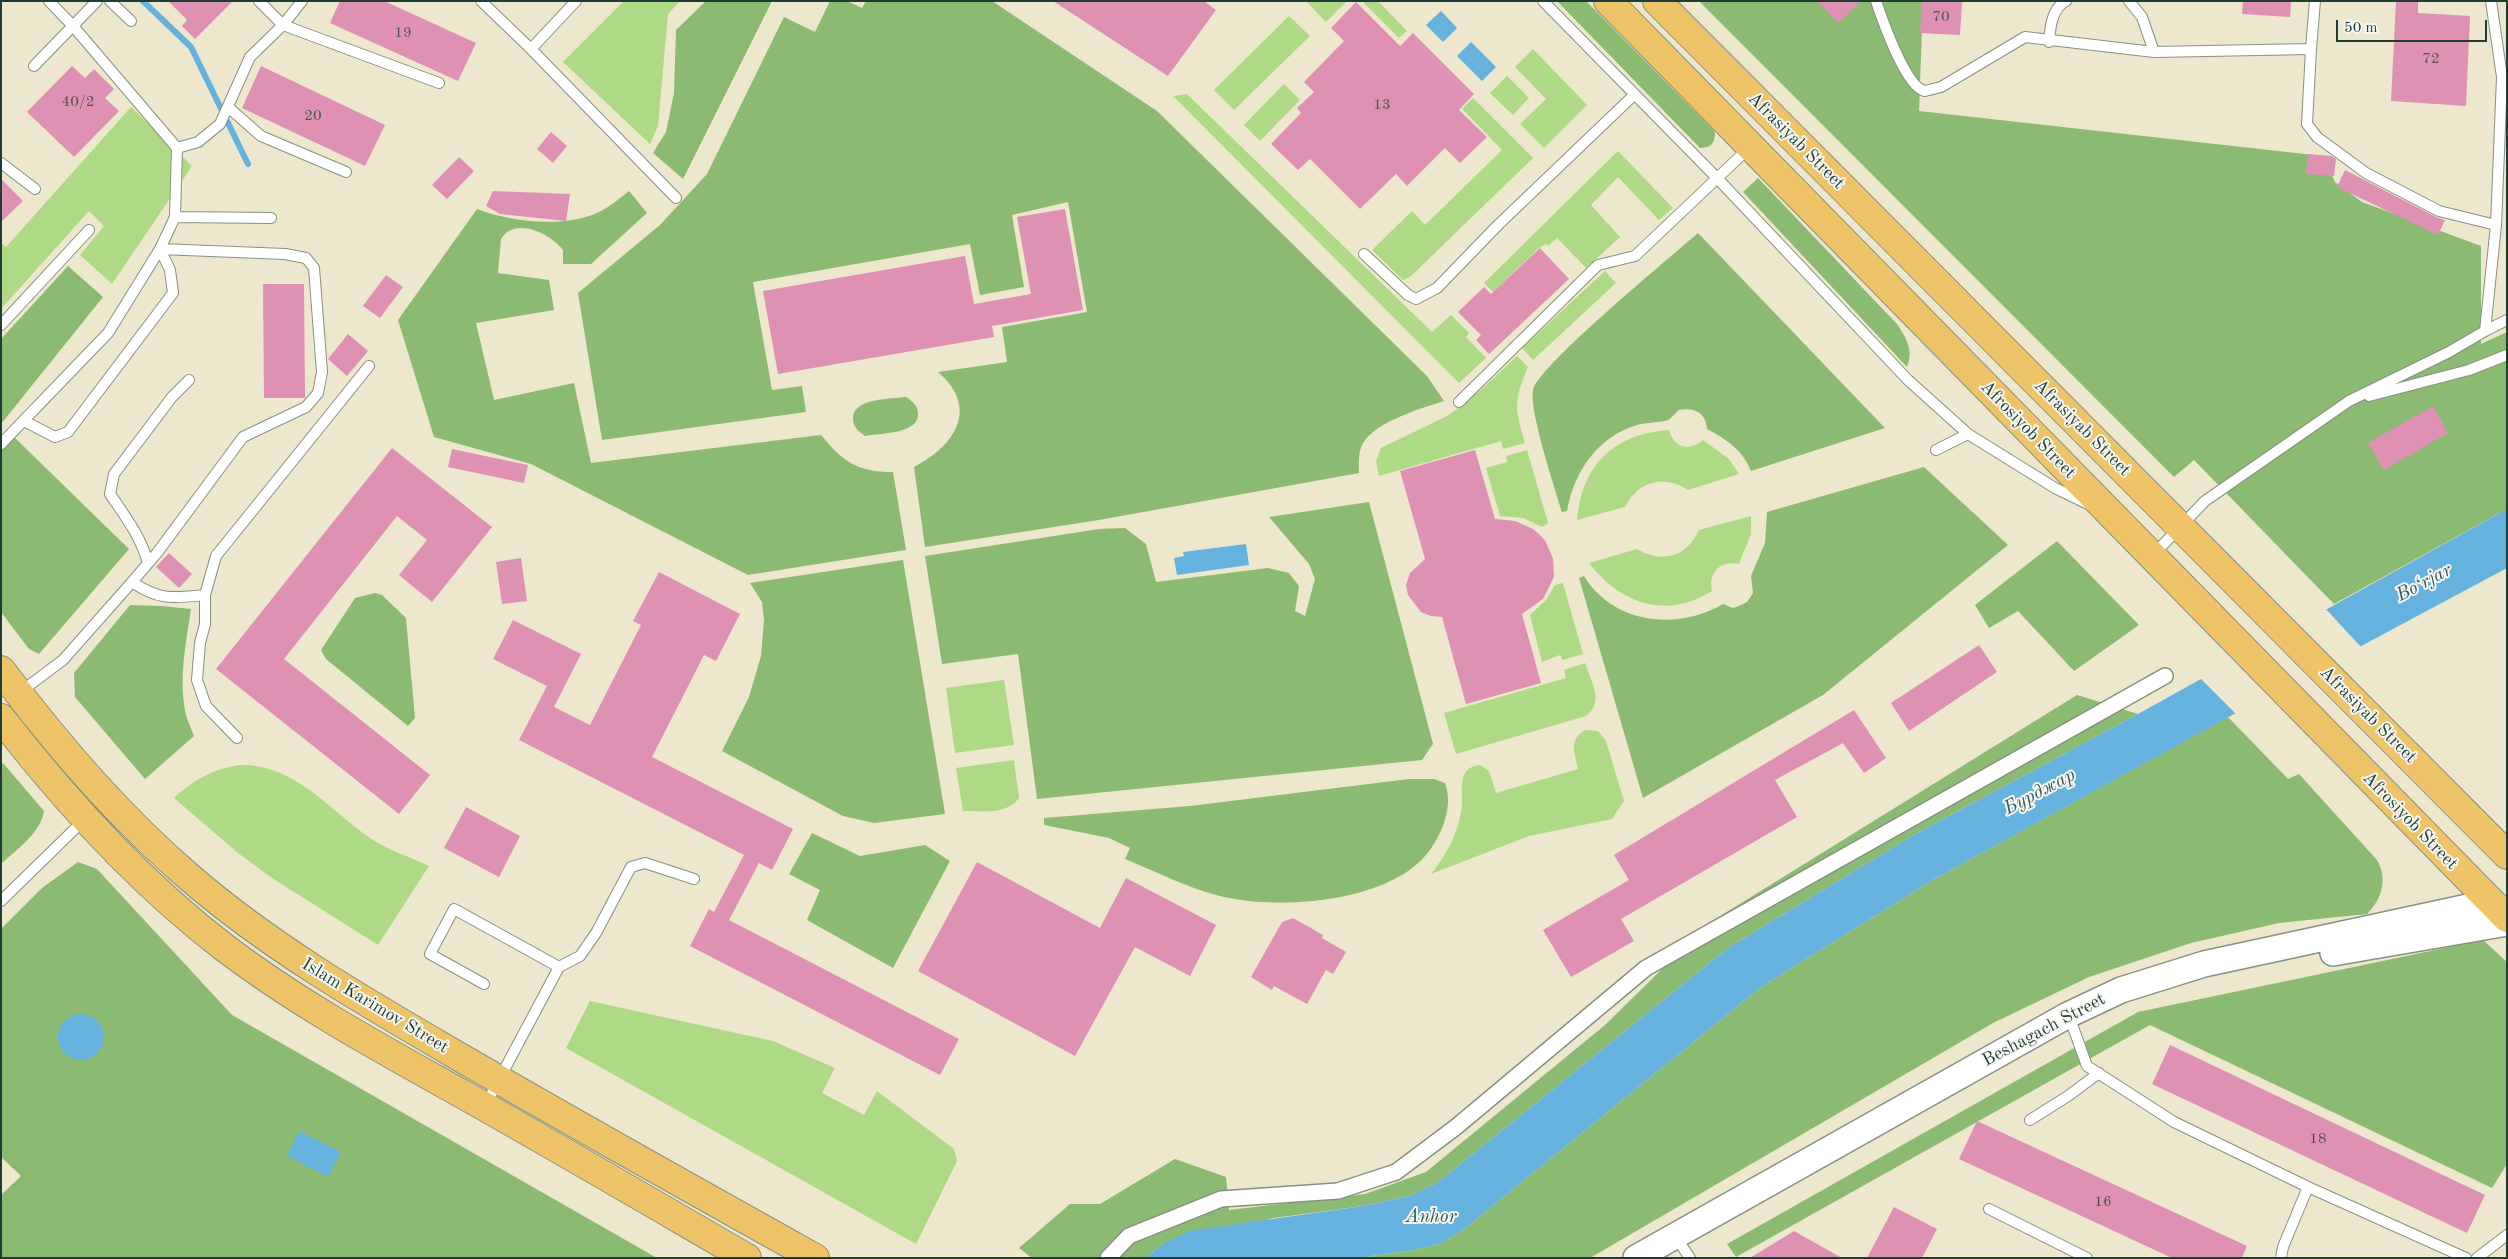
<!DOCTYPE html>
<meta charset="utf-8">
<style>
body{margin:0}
#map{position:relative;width:2508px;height:1259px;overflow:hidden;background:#ece7cd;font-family:"Old Standard TT",serif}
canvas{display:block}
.frame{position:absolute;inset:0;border:2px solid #1f3d34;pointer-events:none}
.scale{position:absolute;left:2336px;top:20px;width:151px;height:22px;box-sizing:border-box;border:2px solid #1f3d34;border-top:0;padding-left:6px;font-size:15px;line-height:18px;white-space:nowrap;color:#1f3d34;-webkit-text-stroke:4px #f6f6f2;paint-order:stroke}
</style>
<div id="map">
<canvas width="2508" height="1259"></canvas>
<div class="frame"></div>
<div class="scale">50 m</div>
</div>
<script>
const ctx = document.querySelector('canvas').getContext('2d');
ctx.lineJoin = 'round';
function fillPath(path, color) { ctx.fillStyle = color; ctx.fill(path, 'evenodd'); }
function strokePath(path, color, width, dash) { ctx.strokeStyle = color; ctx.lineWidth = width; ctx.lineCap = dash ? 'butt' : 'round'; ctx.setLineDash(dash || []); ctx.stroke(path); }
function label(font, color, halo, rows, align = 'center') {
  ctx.font = font + ' "Old Standard TT",serif'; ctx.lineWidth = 4; ctx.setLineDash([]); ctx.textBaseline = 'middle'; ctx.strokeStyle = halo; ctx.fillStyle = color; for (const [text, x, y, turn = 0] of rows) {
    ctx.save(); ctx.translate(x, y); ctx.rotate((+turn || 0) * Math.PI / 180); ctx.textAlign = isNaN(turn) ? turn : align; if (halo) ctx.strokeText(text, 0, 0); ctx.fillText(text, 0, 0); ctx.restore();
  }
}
const green = new Path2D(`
 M624,1H680L668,14L658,126L650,144L563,62Z
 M1306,1H1347L1326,22Z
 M1362,1H1378L1407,31L1399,38Z
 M1289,16L1310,36L1234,110L1214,90Z
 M1533,49L1587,105L1544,148L1520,124L1546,99L1515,67Z
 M1507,76L1529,98L1513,115L1490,93Z
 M1284,84L1300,100L1260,141L1244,125Z
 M1187,94L1432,332L1451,315L1469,333L1466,337L1486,358L1459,383L1173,96Z
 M1473,98L1533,158L1410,277L1403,280L1372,250L1412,211L1425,225L1502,150L1462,109Z
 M131,107L192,166L112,284L80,255L104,226L89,211L1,309V243L6,247Z
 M1618,151L1673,208L1659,220L1618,177L1591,205L1620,237L1586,268L1557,238L1548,246L1546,244L1539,248L1493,292L1484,283Z
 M1605,271L1616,283L1533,360L1522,348Z
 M1517,356L1528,367C1513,402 1515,408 1525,443L1503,449L1501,441L1379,476L1376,461L1381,448L1449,415L1482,389Z
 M1669,430C1674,448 1689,452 1703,440L1729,459L1739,474L1688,490C1663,474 1638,481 1625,507L1577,520C1582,465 1613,434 1669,430Z
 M1527,450L1548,523L1542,527L1523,518L1500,516L1486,468L1507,462L1506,456Z
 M1751,516V534L1739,564C1720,560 1708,573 1712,591C1666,620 1621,604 1589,563L1637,549C1662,564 1687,557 1699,530Z
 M1563,583L1583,654L1563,660L1560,655L1542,662L1530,615L1547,599L1555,585Z
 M1585,663C1591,682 1605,702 1586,716L1456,754L1444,713L1566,678L1564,670Z
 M1004,680L1014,745L955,753L946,688Z
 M1585,730L1598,731L1606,741L1624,801L1612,819L1529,836L1431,874C1447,854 1459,832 1462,806C1463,797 1460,783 1464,775C1467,768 1473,766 1480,765L1489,771L1496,793L1578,769C1575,753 1568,740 1585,730Z
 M1014,760L1019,798C1007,815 982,811 963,811L956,768Z
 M240,765C293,763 330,810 370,838C388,850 410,857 429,866L378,945L272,878L238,853L174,798C195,779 213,769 240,765Z
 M590,1001L773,1041L835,1068L822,1093L864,1115L877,1091L954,1149L957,1161L916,1244L566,1048Z`);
const forest = new Path2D(`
 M706,1H772L683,179L653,153L666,132L674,93L676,30Z
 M830,1H847L862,8L866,1H992L1157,111L1427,376L1444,401C1422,408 1375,422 1363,443C1358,452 1359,463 1359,473L1099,520L925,547L914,467C955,446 980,408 938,372L1007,362L1002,327L1087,312L1068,202L1012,215L1024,287L980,295L970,244L753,282L772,390L802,386L806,412L602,440L578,293L660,225L707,174L784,17L815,32Z
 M1557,1H1586L1715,132C1715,143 1711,148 1700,148Z
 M1699,1H1923L1919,111L2323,156L2335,182L2362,202L2481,246V344L2507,332V509L2334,604L2194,460L2174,477Z
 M1758,178L1897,324C1906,338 1914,350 1907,367L1743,192Z
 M629,191L647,213L591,264H563V250C551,234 515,216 501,239L498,273L549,280L554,310L476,323L494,400L574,383L591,463L821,435C843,462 858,472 893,472L906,550L748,575L531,464L434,437L398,320L477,209C511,222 567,229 601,211C611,206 620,198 629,191Z
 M1698,233L1885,428L1751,471C1743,450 1726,439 1707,429C1706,413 1695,407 1679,410C1675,413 1671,419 1668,420C1659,423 1647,422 1637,425C1597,437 1574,472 1567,511L1562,512C1555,488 1529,411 1533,390C1538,366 1672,256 1698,233Z
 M68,266L103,297L1,424V339Z
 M906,397C913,402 919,406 918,416C916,434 880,433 865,436C858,431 852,426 853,417C855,398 891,399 906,397Z
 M13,436L129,549L39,654L29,649L1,612V449Z
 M1924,467L2008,545L1823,695L1643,798L1579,578L1584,576C1613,624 1677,631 1723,604L1733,608L1739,606L1747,602L1753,593L1751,576L1765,543L1767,512Z
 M1369,502L1433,744L1422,760L1037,799L1018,654L942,664L925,556L1099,529L1125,528L1146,544L1156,582L1268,568L1289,573L1299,586L1295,611L1305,616L1315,579L1309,564L1269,517Z
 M2057,541L2139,625L2074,671L2018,611L1989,628L1975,605Z
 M903,560L945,814L874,823L843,816L722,751L749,697L761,656L764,620L762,602L750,583Z
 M375,593L382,595L406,618L415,718L408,726L326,659L321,650L355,598Z
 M130,605L161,606L191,609C186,642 179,677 185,710C186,719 191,727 194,736L145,779L75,697L74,673Z
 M2077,695L2138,714L1912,836L1728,948L1437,1183L1410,1196L1363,1206L1274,1218L1161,1245L1146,1258H1032L1019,1248L1070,1204H1100L1175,1159L1226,1177L1229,1210L1365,1194L1426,1172L1605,1025L1709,923Z
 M2228,717L2288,779L2299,774L2377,860C2388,879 2382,899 2367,914L2279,923L2191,943L2089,977L1993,1023L1590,1258H1358L1414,1250L1439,1244L1463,1230L1761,987L1931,881Z
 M3,763L44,811C40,834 17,849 1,864V765Z
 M1409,779H1434L1445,783C1453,804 1444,829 1432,847C1398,900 1292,909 1235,899C1197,893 1160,873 1125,859L1130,848L1109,838L1044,825V818L1190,806Z
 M812,833L860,856L925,845L950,861L893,968L807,920L820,890L789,874Z
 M78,862L97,869L232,1015L657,1258H1V1195L21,1176L1,1157V929L42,888Z
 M2483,940L2507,962V1164L2492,1188L2150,1025L1736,1257L1727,1244L2138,1012Z`);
const water = new Path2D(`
 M1441,11L1457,28L1443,42L1426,25Z
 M1471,42L1496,67L1482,81L1457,56Z
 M2507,509V568L2236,713L1931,881L1761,987L1463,1230L1439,1244L1414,1250L1358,1258H1146L1161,1245L1189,1231L1363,1206L1410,1196L1437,1183L1728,948L1912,836L2138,714Z
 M1246,544L1249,565L1177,575L1174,558L1184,556L1183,552Z
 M58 1037a23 23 0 1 1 46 0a23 23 0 1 1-46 0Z
 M299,1131L341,1152L328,1177L287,1156Z`);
const pier = new Path2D(`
 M2324,607L2362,648L2237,715L2199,677Z`);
const stream = new Path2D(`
 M143,1L191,47L248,164`);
const building = new Path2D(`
 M168,1H233L195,39L182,26L187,20Z
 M340,1H384L476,43L458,81L330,23Z
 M1053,1H1204L1216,10L1168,76Z
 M1817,1H1861L1838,23Z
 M1922,1H1962L1960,35L1920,33Z
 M2243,1H2291L2290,17L2242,14Z
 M2396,1H2418V13L2470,16L2466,106L2391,101Z
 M1356,2L1400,46L1413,33L1474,94L1459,110L1487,137L1460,163L1445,148L1407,186L1396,174L1360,209L1310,159L1298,170L1271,144L1301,113L1297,108L1314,92L1304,82L1344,41L1331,28Z
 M72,66L85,78L94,69L114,89L105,98L119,111L74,157L27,112Z
 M261,66L385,125L365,166L242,108Z
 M551,132L567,146L553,163L537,149Z
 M2308,154L2331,156L2336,159L2334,176L2306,174Z
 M459,157L474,171L447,199L432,185Z
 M2345,170L2436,217L2445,220L2438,235L2337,187Z
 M1,179L23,201L1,222Z
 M493,191L570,194L566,221L500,214L486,206Z
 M1065,209L1083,310L992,326L994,337L778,374L763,291L965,256L974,304L1031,294L1017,217Z
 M1540,248L1569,279L1489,354L1476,340L1481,335L1458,312L1484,287L1491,294Z
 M386,275L403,287L380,318L363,306Z
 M263,284H304L305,398H264Z
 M348,334L368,351L347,376L328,359Z
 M2433,406L2448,433L2384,470L2368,443Z
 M392,448L492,527L432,602L399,575L427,540L397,516L284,659L430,775L399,814L216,669Z
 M452,449L528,465L524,483L448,467Z
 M1475,450L1495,519L1515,521L1533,529L1540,535L1546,542L1553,559L1554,577L1543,599L1522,614L1541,683L1466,704L1442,617L1431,616L1421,612L1408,595L1406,585L1410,573L1425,559L1400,471Z
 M169,553L192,574L179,588L156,567Z
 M521,558L527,601L502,604L496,562Z
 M659,572L740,614L716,661L704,655L652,757L793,829L772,870L759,863L729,920L959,1039L940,1075L690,946L709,909L714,912L744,855L519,740L547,686L493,659L513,620L581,654L554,707L590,725L641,625L633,621Z
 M1979,645L1997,672L1909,731L1891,703Z
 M1854,710L1886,758L1864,773L1843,743L1775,780L1797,817L1621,919L1634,941L1571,977L1543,930L1629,880L1614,855Z
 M466,807L520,836L499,877L444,848Z
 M977,862L1100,928L1126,878L1216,925L1190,976L1135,947L1075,1056L918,971Z
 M1293,918L1323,935L1322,938L1346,952L1333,974L1326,970L1307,1004L1274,986L1272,990L1251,977L1282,922Z
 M2170,1045L2485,1195L2467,1233L2152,1084Z
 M1977,1121L2247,1246L2242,1258H2172L1959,1159Z
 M1894,1207L1937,1229L1922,1258H1867Z
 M1794,1231L1842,1258H1750Z`);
const service = new Path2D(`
 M49,1L73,26L177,148
 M110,1L131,21
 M259,1L283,25L439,83
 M481,1L531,49L676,198
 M1543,1L1717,178L1908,380L1968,434L2055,488L2088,504
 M1876,1C1882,19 1906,88 1925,91L1941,87L2025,37L2154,52L2311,49L2315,1
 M2129,1L2142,17L2154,52
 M2049,42C2050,28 2052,8 2066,1
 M531,49L576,1
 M2311,49L2307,124L2317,137L2366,173L2439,211L2496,225
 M34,66L97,1
 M228,107L261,136L346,172
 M1,163L35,189
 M175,217L271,218
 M1364,254L1408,295L1416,299L1437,288L1498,225L1634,95
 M1,325L89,230
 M2485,331L2507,320
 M2369,396L2469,370L2507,355
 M1459,402L1598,265L1635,256L1750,147
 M1,444L108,333L160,249L175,217L177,148L198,142L220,124L250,57L283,25L302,1
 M1936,450L1968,434
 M2153,555L2205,501L2349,401L2449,352L2485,331L2496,225L2502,77L2491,1
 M148,563C141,537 125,516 110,494L114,474L172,397L189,380
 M132,582C160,601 173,598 205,595
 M19,693L63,660L132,582L157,553L243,437L306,407L318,393L322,372L314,268L306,258L285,254L160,249L170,270L173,293L68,432L55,437L24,421
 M237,738L206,706L197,680L200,643L205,624V595L216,556L369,366
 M1,901L85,819
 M484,984L430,954L454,909L559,967
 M2069,1016L2087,1066L2174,1122L2308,1187L2466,1258
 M485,1106L559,967L580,956L596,933L631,867L645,863L694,879
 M2030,1120L2068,1096L2099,1073
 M1989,1209L2087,1258
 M1675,1236L1690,1258
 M2281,1258L2283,1247L2308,1187
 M2477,1258L2507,1235`);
const pedestrian = new Path2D(`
 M1108,1258L1129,1236L1221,1199L1338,1191L1396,1172L1456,1127L1646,968L2165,676`);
const tertiary = new Path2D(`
 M2333,953L2507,923
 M1636,1258L2068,1015L2121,990L2204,964L2491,902`);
const primary = new Path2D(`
 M1608,1L2507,918
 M1657,1L2507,855
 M1,670C57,745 118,816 189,877C269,946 360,999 451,1052C571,1122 693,1190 815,1258
 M1,718C67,803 140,883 225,948C300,1005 382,1049 464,1095C558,1148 652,1203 747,1258`);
const numberNames = [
 ["70",1941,17],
 ["19",403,33],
 ["72",2431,59],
 ["40/2",78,102],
 ["13",1382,105],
 ["20",313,116],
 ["18",2318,1139],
 ["16",2103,1202]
];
const streetNames = [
 ["Afrasiyab Street",1796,141,45],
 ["Afrasiyab Street",2082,428,45],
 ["Afrosiyob Street",2028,430,46],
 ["Afrasiyab Street",2368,715,45],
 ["Afrosiyob Street",2410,821,46],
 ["Islam Karimov Street",375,1006,31],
 ["Beshagach Street",2044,1030,-28]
];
const waterNames = [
 ["Bo‘rjar",2424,583,-28],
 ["Бурджар",2040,792,-28],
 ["Anhor",1431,1217]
];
fillPath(green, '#afda85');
fillPath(forest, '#8bba72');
fillPath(water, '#65b2de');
fillPath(pier, '#ece7cd');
strokePath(stream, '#65b2de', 6);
fillPath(building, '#de91b2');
strokePath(service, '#869280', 12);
strokePath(pedestrian, '#869280', 18);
strokePath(tertiary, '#869280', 28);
strokePath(primary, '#869280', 30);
strokePath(service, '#fff', 10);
strokePath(pedestrian, '#fff', 15);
strokePath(tertiary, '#fff', 25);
strokePath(primary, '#efc469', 28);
label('15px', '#4f5254', null, numberNames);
label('18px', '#1f3d34', '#f6f6f2', streetNames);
label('italic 19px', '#305a5e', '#f6f6f2', waterNames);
</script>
